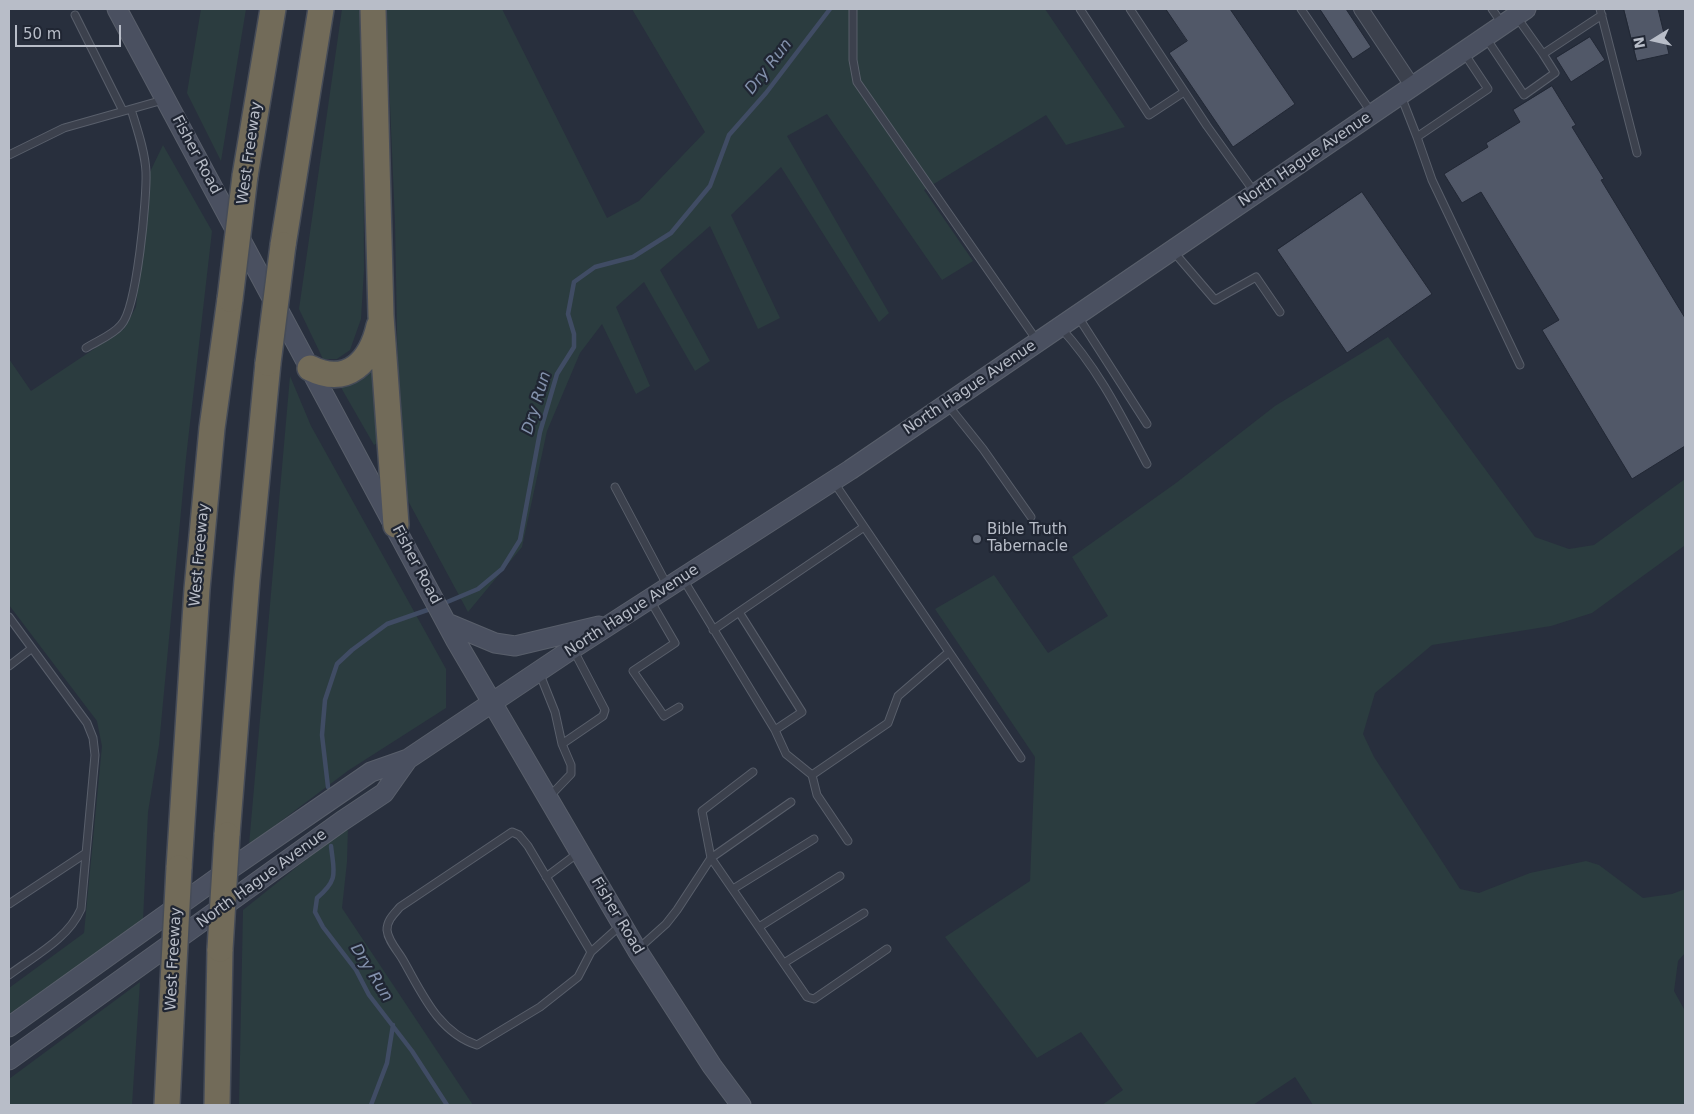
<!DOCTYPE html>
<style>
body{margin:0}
#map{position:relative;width:1694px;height:1114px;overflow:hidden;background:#282f3d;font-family:"DejaVu Sans",sans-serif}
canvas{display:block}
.frame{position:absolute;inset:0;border:10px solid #b8bdc8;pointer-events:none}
.north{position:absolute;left:1629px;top:15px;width:50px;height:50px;-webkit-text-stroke:4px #202633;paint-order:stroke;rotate:260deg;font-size:14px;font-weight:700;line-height:20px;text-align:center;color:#b8bdc8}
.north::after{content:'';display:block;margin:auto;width:18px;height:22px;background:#b8bdc8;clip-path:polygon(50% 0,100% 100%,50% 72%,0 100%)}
.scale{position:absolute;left:15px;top:25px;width:106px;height:22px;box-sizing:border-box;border:2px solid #b8bdc8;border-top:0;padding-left:6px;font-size:15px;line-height:18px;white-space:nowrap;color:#b8bdc8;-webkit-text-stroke:4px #202633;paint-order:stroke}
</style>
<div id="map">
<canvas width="1694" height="1114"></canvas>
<div class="frame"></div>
<div class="north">N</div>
<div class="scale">50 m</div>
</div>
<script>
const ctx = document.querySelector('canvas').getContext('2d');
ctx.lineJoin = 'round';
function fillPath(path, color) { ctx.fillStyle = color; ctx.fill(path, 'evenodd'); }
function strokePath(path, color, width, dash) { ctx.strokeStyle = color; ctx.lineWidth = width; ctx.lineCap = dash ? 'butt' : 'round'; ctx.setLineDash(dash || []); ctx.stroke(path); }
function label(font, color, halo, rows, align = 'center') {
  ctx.font = font + ' "DejaVu Sans",sans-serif'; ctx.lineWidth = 4.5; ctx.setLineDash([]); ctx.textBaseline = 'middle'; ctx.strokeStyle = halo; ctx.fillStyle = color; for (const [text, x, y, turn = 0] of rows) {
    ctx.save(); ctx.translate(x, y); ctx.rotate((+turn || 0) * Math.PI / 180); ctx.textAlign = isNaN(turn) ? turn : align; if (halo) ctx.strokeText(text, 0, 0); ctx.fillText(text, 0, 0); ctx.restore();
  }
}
const green = new Path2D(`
 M201,9H246L221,161L187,93Z
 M342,9H363L364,270L361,319L350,350L337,359H323L299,309Z
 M386,9H502L607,218L639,201L705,132L632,9H1045L1125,127L1066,145L1046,115L924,190L973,261L942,280L827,114L787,136L889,313L879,322L781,167L731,215L780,318L758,329L710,226L660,270L710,361L695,371L644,282L616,307L650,386L636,394L602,324L580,353L547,431L522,547L468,612L406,497L399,440L395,223Z
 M163,145L212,231L186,458L159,745L148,812L143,921L9,1014V988L84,933L102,746L97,721L9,605V359L31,391L124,329L136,307L149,174Z
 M1388,337L1535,537L1569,549L1594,545L1685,479L1684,546L1592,613L1551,626L1432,645L1375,693L1363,734L1374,757L1460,889L1479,893L1530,873L1586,861L1599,865L1643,898L1672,894L1685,889V953L1678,961L1674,991L1685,1011V1105H1313L1295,1077L1253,1105H1102L1123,1090L1081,1032L1037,1058L945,937L1030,881L1035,757L935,609L994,575L1048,653L1108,616L1072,557L1176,483L1275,406Z
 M377,359L381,441L374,445L339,384Z
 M290,376L311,426L446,669V708L349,770L249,845Z
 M348,826L347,862L342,908L473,1105H239L243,910Z
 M140,982L132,1105H9V1079Z`);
const stream = new Path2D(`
 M440,605L478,589L502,569L520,540L540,432L557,374L574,347V334L568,314L574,282L595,267L633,257L671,233L710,186L729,135L766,93L830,9
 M328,787L322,735L325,700L337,664L352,650L387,624L433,608
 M331,846C334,873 339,879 317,898L315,912L323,927L356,970L369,995L412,1051L447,1105
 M371,1105L387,1063L393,1025`);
const building = new Path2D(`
 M1166,9H1230L1295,104L1233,147L1169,53L1187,41Z
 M1320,9H1346L1371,47L1353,59Z
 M1624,9H1658L1669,54L1637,61Z
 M1590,37L1605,60L1571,82L1556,58Z
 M1552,86L1576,125L1572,127L1604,179L1601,180L1685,318V446L1632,479L1542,330L1559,320L1481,192L1462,203L1444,174L1488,147L1486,143L1520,122L1513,110Z
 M1362,192L1432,294L1347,353L1277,250Z`);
const service = new Path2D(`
 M853,9V60L857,82L1038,342
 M1080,9L1149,115L1184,92
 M1130,9L1207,126L1255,193
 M1301,9L1371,112
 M1492,9L1503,25
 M1600,9L1637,153
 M75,15L123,111
 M1516,16L1543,54
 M1486,38L1524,95L1555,73L1543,54L1602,15
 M1464,53L1488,89L1417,137L1432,180L1520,365
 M1401,96L1417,137
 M9,155L64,128L163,100
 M1173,251L1215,300L1256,277L1280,312
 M1077,315L1147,424
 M1060,327C1098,368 1121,415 1147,464
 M86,348C97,341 113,335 121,325C137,309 147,197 146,172C145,151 137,129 131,109
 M947,404L983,449L1031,517
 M833,481L1021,758
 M615,487L667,585
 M683,579L775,730L786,754L812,775L888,723L898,696L949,652
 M650,600L675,643L633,671L664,716L679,707
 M9,617L87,723L93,738L95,755L81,909C68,939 34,956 9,975
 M713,630L739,612
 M9,666L31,649
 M539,672L555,712L562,744L571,765V774L550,796
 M775,730L802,712L739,612L864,527
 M562,744L603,716L605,710L573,649
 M753,772L702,811L711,858L807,997L814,999L887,949
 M812,775L817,795L848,841
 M546,877L578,853
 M733,889L814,839
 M9,904L86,853
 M759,927L840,876
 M637,950L666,924L677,910L711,858L791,802
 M591,952L528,846L519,835L512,832L400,907C394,914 387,920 387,930C388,941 398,951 403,960C422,993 438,1032 477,1045L540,1007L578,977L591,952L621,925
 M784,963L864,913`);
const minor = new Path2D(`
 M1361,9L1413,87`);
const secondary = new Path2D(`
 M117,9L456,641L637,950L712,1066L741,1105
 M447,623L495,643L515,646L599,626
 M9,1027L220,876L371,772L408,759L572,649L850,470L1526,9
 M9,1060L342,821L384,793L408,759`);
const motorway = new Path2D(`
 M373,9L381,316L396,525
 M245,176L273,9
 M283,245L321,9
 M310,368C348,387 371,361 379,326
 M227,835L247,580L268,363
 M179,868L197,589L212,428L230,299
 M167,1105L173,982
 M217,1105L220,949`);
const motorwayBridge = new Path2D(`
 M230,299L245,176
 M268,363L283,245
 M220,949L227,835
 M173,982L179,868`);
const markers = [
 [977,539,5,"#6b7280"]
];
const streetNames = [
 ["West Freeway",250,153,-82],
 ["Fisher Road",196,155,62],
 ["North Hague Avenue",1305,160,-34],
 ["North Hague Avenue",970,388,-34],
 ["West Freeway",200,555,-85],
 ["Fisher Road",416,565,62],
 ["North Hague Avenue",632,611,-33],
 ["North Hague Avenue",262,879,-36],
 ["Fisher Road",617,916,59],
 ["West Freeway",174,959,-87]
];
const poiNames = [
 ["Bible Truth",987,530],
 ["Tabernacle",987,547]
];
const waterNames = [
 ["Dry Run",769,67,-52],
 ["Dry Run",537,403,-73],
 ["Dry Run",371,973,58]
];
fillPath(green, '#2b3c3f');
strokePath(stream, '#404c64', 4.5);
fillPath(building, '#515868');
strokePath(building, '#222835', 1);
strokePath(service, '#595f6b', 9);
strokePath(minor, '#595f6b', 16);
strokePath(secondary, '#595f6b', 21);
strokePath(motorway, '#464c58', 28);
strokePath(service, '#3c414d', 7);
strokePath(minor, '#3c414d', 14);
strokePath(secondary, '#4a5060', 19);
strokePath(motorway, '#726b59', 25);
strokePath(motorwayBridge, '#464c58', 28, []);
strokePath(motorwayBridge, '#726b59', 25);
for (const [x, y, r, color] of markers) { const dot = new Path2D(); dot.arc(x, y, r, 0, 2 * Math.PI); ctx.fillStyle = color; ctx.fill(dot); strokePath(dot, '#202633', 2); }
label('15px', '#b8bdc8', '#202633', streetNames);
label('15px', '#b8bdc8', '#202633', poiNames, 'left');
label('italic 16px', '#8391ac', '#202633', waterNames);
</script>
